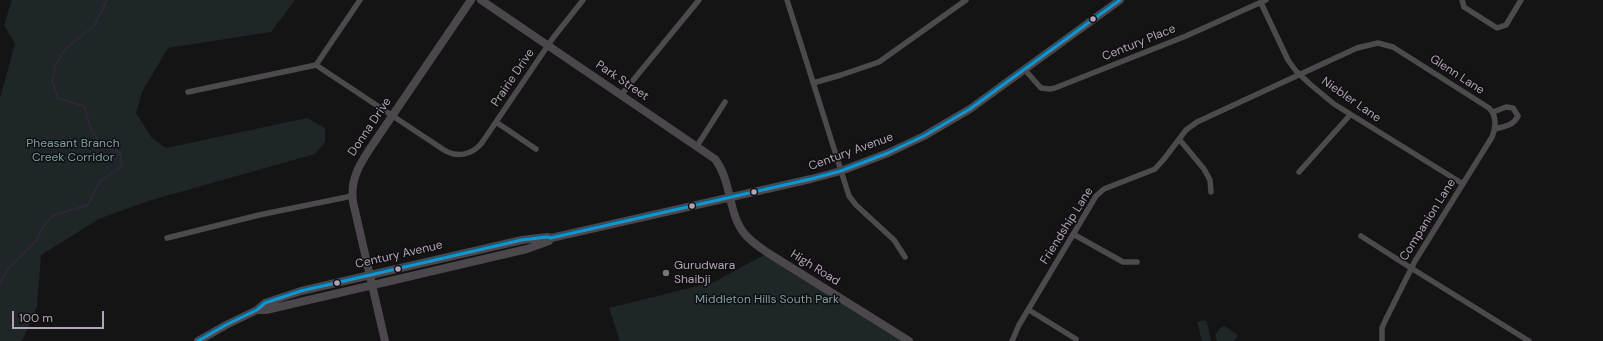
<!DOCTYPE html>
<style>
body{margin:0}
#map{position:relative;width:1603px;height:341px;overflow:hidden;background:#141414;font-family:"DM Sans",sans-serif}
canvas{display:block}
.scale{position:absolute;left:12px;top:311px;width:92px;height:18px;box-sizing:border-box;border:2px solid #b1a4b6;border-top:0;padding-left:5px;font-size:12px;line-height:14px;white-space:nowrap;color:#b1a4b6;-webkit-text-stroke:3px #100e10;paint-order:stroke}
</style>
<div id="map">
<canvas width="1603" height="341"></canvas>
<div class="scale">100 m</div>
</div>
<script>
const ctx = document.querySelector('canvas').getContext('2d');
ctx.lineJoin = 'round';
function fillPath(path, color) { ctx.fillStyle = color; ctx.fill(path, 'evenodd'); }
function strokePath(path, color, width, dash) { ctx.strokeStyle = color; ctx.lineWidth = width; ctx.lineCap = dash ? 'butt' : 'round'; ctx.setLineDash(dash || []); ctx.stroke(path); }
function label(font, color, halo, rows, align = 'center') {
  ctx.font = font + ' "DM Sans",sans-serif'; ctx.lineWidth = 3; ctx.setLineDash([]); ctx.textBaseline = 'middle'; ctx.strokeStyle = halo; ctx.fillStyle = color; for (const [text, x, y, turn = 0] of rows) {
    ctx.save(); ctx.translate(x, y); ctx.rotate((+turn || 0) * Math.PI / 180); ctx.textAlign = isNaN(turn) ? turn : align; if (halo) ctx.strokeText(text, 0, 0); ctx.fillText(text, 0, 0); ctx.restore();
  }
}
const green = new Path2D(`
 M12,0H295L271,32L168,48L142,92L136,113L152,138L166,148L307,118L325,128V142L315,154L148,201L99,219L41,255L37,307L22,341H0V98L15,44L4,25Z
 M768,253L909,341H620L609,308L714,282Z
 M1205,320L1207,322L1211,341H1202L1197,322Z
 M1225,326L1238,335L1234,341H1217L1215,335L1221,327Z`);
const stream = new Path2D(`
 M0,283L10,267L36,241L44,225L52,216L88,205L100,181L122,166L120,153L100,144L91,129L84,106L58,98L52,81L56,64L65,49L94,26L107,0`);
const street = new Path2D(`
 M787,0L849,196L856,205L894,240L905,257
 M1462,0L1464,7L1497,28L1506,25L1521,0
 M1261,3L1288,60L1296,71L1311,85L1334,104L1463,184
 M316,65L444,150C457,158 471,155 481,144L553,38L583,0
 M1025,70L1041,88L1050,89L1055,88L1186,36L1266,0
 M813,83L841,75L879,62L966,0
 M188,92L316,65L360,0
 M621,95L699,0
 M1493,112L1506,107L1513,108L1518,116C1513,126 1505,126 1495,129
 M496,122L536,149
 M1179,139L1204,169L1210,180L1211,192
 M697,146L725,102
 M1299,172L1350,115
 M1073,234L1123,262H1137
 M1361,236L1411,268L1529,341
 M167,238L259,215L352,196
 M1029,310L1076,339
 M1012,341L1019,325L1096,196L1104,189L1155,169L1164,159L1186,130L1197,122L1357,48L1378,43L1393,47L1489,108C1497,116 1496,127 1492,137L1415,261L1386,319L1382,328V341`);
const secondary = new Path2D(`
 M481,0L715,159C732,182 728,213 744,233C750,241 759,247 768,253L909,341
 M257,310H266L527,249L549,241L551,238
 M198,341L226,325L257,310L265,303L301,291L522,240L547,237L551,238L811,179L841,171L888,153L924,136L970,109L1120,0
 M385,341L353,202C350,180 359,165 371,147L471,0`);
const bus1 = new Path2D(`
 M198,341L226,325L257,310L265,303L301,291L522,240L547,237L551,238L811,179L841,171L888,153L924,136L970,109L1120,0`);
const markers = [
 [1093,19,3.5,"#b1a4b6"],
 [754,192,3.5,"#b1a4b6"],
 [692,206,3.5,"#b1a4b6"],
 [398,269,3.5,"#b1a4b6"],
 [666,273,4,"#7a727d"],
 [337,283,3.5,"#b1a4b6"]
];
const streetNames = [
 ["Century Place",1139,43,-22],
 ["Glenn Lane",1457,75,33],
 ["Prairie Drive",513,78,-56],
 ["Park Street",622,81,34],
 ["Niebler Lane",1351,100,35],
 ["Donna Drive",370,127,-56],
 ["Century Avenue",851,152,-20],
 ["Companion Lane",1428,220,-58],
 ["Friendship Lane",1067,226,-58],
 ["Century Avenue",399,255,-13],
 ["High Road",815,268,32]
];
const parkNames = [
 ["Pheasant Branch",73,144],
 ["Creek Corridor",73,158],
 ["Middleton Hills South Park",767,300]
];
const poiNames = [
 ["Gurudwara",674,266],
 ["Shaibji",674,280]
];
fillPath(green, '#1f2627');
strokePath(stream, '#2d2736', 2);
strokePath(street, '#4d4a4e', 5.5);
strokePath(secondary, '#4b474c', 8);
strokePath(bus1, '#009ada', 3);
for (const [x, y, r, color] of markers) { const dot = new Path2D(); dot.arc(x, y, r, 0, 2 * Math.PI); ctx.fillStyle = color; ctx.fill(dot); strokePath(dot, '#100e10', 1.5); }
label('12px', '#b1a4b6', '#100e10', streetNames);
label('12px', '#7ba0a2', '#100e10', parkNames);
label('12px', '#b1a4b6', '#100e10', poiNames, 'left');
</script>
